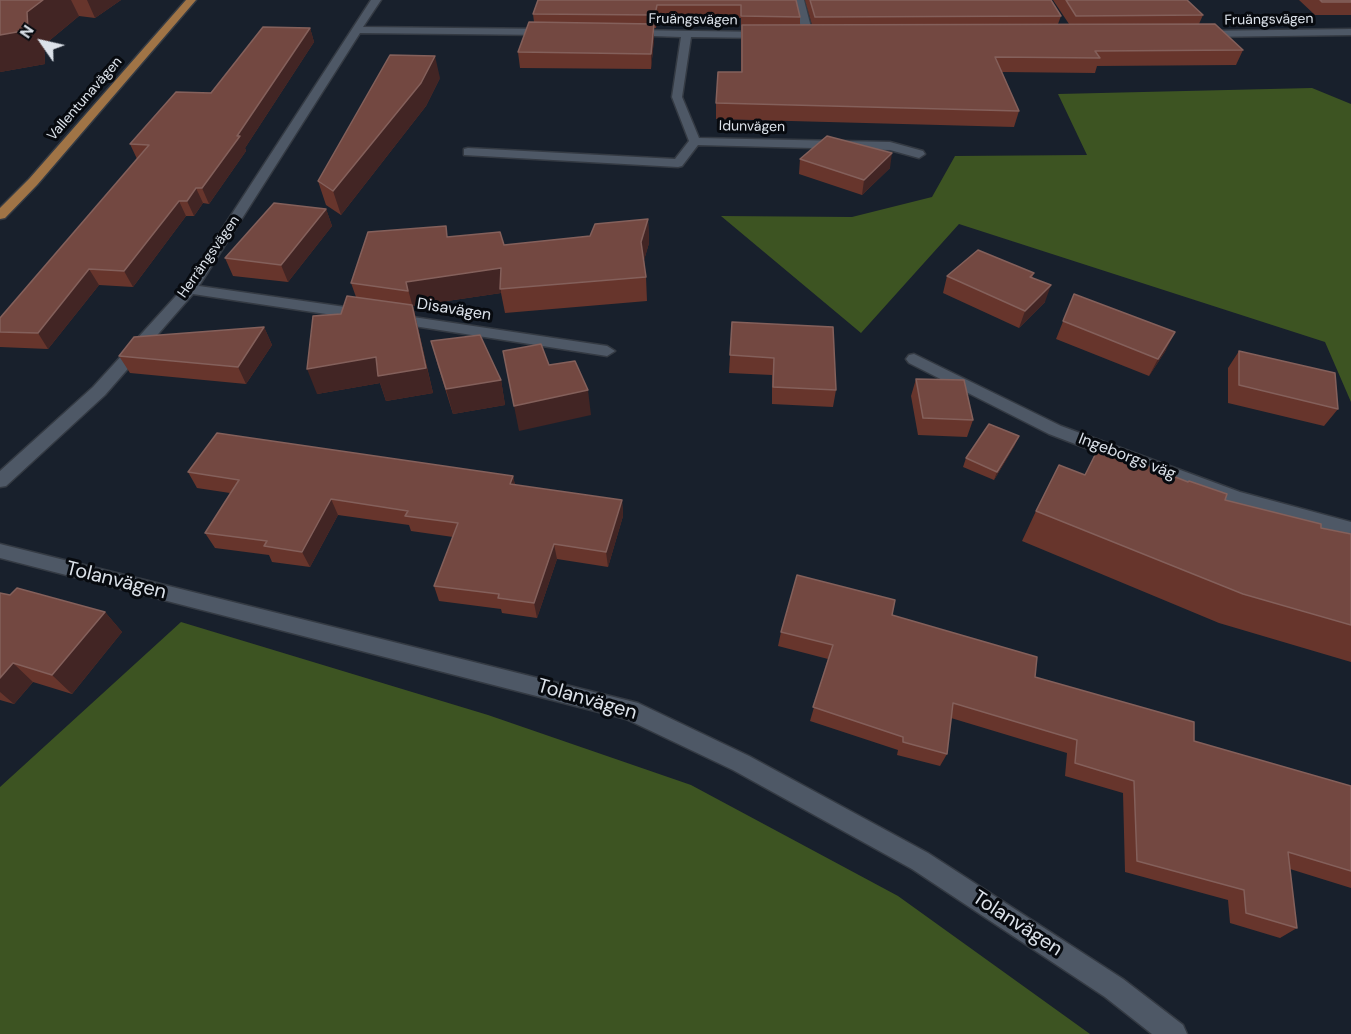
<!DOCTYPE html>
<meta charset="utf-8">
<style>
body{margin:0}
#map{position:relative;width:1351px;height:1034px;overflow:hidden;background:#18202c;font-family:"DM Sans",sans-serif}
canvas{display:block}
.north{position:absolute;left:12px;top:12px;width:60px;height:60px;-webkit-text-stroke:4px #070a0f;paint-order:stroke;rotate:304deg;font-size:16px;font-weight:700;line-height:24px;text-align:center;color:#dce2ea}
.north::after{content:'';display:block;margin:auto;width:21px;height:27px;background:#dce2ea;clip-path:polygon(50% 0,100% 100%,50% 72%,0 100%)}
</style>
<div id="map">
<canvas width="1351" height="1034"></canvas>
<div class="north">N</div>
</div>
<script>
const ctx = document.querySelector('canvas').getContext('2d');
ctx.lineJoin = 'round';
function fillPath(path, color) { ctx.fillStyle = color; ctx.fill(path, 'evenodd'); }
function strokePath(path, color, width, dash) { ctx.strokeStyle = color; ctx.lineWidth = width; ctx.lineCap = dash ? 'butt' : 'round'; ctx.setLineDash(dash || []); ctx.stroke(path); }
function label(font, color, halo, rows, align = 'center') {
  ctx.font = font + ' "DM Sans",sans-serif'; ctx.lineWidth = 6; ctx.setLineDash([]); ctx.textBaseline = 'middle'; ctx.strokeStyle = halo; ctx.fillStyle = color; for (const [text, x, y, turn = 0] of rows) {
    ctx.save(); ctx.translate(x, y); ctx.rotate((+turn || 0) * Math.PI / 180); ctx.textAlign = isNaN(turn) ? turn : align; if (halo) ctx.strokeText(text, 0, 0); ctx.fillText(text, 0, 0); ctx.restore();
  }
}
const forest = new Path2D(`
 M1312,88L1351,104V402L1325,342L959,224L861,333L721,216L852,217L932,197L955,156L1087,155L1058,94Z
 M181,622L488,715L691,785L898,896L1090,1034H0V787Z`);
const minor = new Path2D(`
 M371,0H381L363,27L548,29L553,32L548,35L360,33L199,286L366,310L371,312L373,315L371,318L366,320L193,294L105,395L6,486L0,487V471L93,387L185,286Z
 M794,0H804L813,35L812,37L803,35Z
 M1351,29V35L1203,37L1198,34L1203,31Z
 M630,30L764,32L769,35L764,38L691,37L682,97L699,138L890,142L923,151L925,154L919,158L890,150L698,145L682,166L678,167L464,155V149L468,148L675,159L689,141L672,97L681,37L627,35L625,33Z
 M393,314L607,346L615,351L607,356L388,322L386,319L388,316Z
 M914,354L1061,426L1240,492L1351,522V536L1230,503L1049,434L909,363L906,359L909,355Z
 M0,544L638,703L749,756L928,853L1123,979L1183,1025L1187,1034H1152L1105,997L912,869L733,770L626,719L0,558Z`);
const major = new Path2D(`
 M186,0H196L37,185L5,218L0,219V208L29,179Z`);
const wall = new Path2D(`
 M0,0H121L95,18L79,16L44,45L45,64L0,72Z
 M538,0H796L800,17V25H812L805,0H1051L1061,16L1058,24H1069L1053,0H1187L1203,15L1199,24L1243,50L1236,65L1097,66L1095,73L1002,72L1019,111L1014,127L716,119V103L741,72V18H657L656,28H654V39L651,69L520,68L518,52L534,22L533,14Z
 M1299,0H1351V15H1315Z
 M310,28L314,42L245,148L246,151L209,204L203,203L194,216H186L133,287L99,285L48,349L0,347V332L137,159L130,144Z
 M440,78L426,106L341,215L326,205L318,181Z
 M800,159L890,168L862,195L799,174Z
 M326,209L332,226L288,282L233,276L225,258Z
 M648,219L649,243L644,260L646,277L647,301L505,313L501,293L413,306L433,393L386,401L380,383L317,394L341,314L356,297L351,283L449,237L504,245L590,236Z
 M1034,273L1032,278L1045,302L1019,328L943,293L947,276Z
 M1074,294L1166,350L1149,376L1056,339Z
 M732,322L836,390L833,407L772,404V375L729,373Z
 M264,327L272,345L246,384L130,373L119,356Z
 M431,341L501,380L505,405L453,414L438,366Z
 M1239,351L1338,409L1324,426L1228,403V368Z
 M916,379L973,420L967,437L918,435L911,396Z
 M1015,445L994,480L963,467L966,458Z
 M188,472L513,476L515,485L622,500L623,516L608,567L557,559L537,618L502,613L501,609L439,601L434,586L453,537L411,531L409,525L338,515L310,567L272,562L269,555L215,548L205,533L230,493L197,488Z
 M1085,475L1225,500L1321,528L1351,534V662L1219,623L1022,541L1036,511Z
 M0,593L105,612L122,632L72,694L33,682L14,704L0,700Z
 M892,615L1035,677L1194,741L1351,786V888L1290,869L1297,928L1280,938L1230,923L1228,900L1125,872L1123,793L1065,776L1067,753L951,718L947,754L940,766L897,755L898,750L810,721L828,659L778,646L781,632Z`);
const shadedWall = new Path2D(`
 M43,0H71L79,16L44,45L45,64L0,72V35Z
 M87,0H121L95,18Z
 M657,5V18L656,28L655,15Z
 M654,24V39L651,69V54Z
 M310,28L314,42L245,148L246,151L209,204L202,188Z
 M435,56L440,78L426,106L341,215L333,191Z
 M892,153L890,168L862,195L864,180Z
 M196,188L203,203L194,216L187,201Z
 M179,201L186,216L133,287L124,271Z
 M326,209L332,226L288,282L281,265Z
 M648,219L649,243L642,267L641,242Z
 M501,268V293L413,306L415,315L406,282Z
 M89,269L99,285L48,349L38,333Z
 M1051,285L1045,302L1019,328L1025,311Z
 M412,305L433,393L386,401L380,383L317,394L307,369L376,357Z
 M264,327L272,345L246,384L238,367Z
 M1175,332L1166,350L1149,376L1158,359Z
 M501,380L505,405L453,414L446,389Z
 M588,390L591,415L519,431L514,406Z
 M1019,436L1015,445L994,480L997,472Z
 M513,476L516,492L510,484Z
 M331,499L338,515L310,567L302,552Z
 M622,500L623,516L608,567L606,552Z
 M554,544L557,559L537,618L534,603Z
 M105,612L122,632L72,694L52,675Z
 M13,663L33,682L14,704L0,692V678Z`);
const building = new Path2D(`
 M0,0H43L27,12L28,30L0,35Z
 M538,0H796L800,17L741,16V5H657L655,15L533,14Z
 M810,0H1051L1061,16L815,17Z
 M1066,0H1187L1203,15L1076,16Z
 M1320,0H1351V2H1322Z
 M529,22L654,24L651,54L518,52Z
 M1215,24L1243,50L1095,51L1100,58L995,57L1019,111L716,103L718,72H742V25Z
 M263,27L310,28L237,136H240L202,188H196L187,201H179L124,271L89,269L38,333L0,332V318L149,145L130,144L176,92L211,93Z
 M390,55L435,56L421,83L333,191L318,181Z
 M827,136L892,153L864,180L800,159Z
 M274,203L326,209L281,265L225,258Z
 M648,219L641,242L646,277L500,289L501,268L406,282L408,291L351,283L368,232L446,226L447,237L500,232L504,245L590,236L595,224Z
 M978,250L1034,273L1030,277L1051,285L1025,311L947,276Z
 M1074,294L1175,332L1158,359L1063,321Z
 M347,296L412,305L426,368L378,376L376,357L307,369L313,316L341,314Z
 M732,322L833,327L836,390L773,387L774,358L730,355Z
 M264,327L238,367L119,356L134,337Z
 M480,335L501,380L446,389L431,341Z
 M541,344L549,365L575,361L588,390L514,406L503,351Z
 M1239,351L1335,373L1338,409L1239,385Z
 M916,379L964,380L973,420L923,418Z
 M989,424L1019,436L997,472L966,458Z
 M217,433L513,476L510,484L622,500L606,552L554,544L534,603L498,598L499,594L434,586L458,523L405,516L408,511L331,499L302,552L264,546L267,541L205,533L239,480L188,472Z
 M1099,447L1188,482L1189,481L1227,494L1225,500L1321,524V528L1351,534V625L1243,594L1036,511L1059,465L1085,475Z
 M797,575L895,600L892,615L1037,657L1035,677L1194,722V741L1351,786V871L1288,852L1297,928L1246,913L1244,890L1137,861L1134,781L1075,763L1077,740L953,703L947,754L903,742V737L813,707L833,645L781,632Z
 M17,588L105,612L52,675L13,663L0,678V593L10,595Z`);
const farStreetnames = [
 ["Fruängsvägen",693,20,1],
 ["Fruängsvägen",1269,20,-1],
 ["Vallentunavägen",85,99,-49],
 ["Idunvägen",752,127,1],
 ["Herrängsvägen",209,257,-55]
];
const streetNames = [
 ["Disavägen",454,310,9],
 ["Ingeborgs väg",1127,457,21]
];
const nearStreetnames = [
 ["Tolanvägen",116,581,14],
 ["Tolanvägen",587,700,16],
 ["Tolanvägen",1017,924,33]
];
fillPath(forest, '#3d5422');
strokePath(minor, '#343a43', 3);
strokePath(major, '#343a43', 3);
fillPath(minor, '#4e5866');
fillPath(major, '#a07446');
fillPath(wall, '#67352c');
fillPath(shadedWall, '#422524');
fillPath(building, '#734841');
strokePath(building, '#84605b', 1.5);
label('14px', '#dce2ea', '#070a0f', farStreetnames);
label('16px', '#dce2ea', '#070a0f', streetNames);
label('20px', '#dce2ea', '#070a0f', nearStreetnames);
</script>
